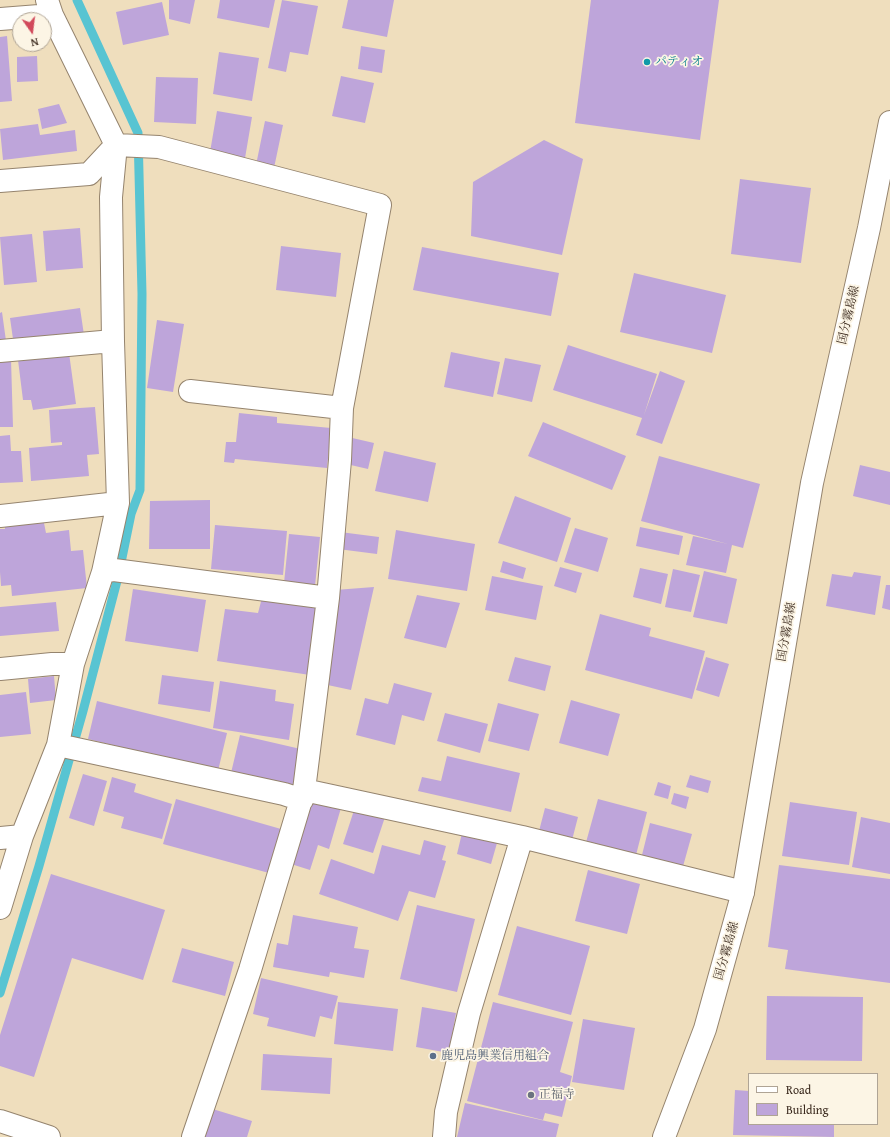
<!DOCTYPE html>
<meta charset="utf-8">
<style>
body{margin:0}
#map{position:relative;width:890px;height:1137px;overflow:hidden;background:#efdebd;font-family:"Gentium Book Plus",serif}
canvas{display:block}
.legend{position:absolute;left:748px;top:1073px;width:130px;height:52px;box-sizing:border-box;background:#fcf5e5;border:1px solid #afa495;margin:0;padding:5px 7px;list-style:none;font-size:12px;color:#3b2a1e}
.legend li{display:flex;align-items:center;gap:8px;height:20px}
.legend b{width:20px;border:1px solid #afa495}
.north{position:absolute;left:12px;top:12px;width:40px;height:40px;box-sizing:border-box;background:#fcf5e5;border:1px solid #afa495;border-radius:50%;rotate:166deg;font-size:11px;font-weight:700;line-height:16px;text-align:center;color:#3b2a1e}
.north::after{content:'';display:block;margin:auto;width:14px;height:18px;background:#d1495b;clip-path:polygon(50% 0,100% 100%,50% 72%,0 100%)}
</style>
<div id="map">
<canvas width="890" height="1137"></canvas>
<ul class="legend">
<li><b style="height:5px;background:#fff"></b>Road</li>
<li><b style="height:11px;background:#bea5da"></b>Building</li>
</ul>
<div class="north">N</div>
</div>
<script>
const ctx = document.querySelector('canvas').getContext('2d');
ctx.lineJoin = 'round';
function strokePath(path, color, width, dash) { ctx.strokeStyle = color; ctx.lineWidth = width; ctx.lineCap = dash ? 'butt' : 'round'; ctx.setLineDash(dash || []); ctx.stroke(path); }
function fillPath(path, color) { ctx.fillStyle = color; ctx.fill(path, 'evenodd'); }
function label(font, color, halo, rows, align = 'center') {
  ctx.font = font + ' "Gentium Book Plus","Noto Serif JP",serif'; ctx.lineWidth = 3.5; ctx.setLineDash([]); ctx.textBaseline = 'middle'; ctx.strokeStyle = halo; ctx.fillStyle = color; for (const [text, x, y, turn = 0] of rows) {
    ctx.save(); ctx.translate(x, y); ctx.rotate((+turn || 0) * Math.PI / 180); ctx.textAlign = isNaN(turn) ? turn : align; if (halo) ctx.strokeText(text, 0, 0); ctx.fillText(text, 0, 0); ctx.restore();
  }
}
const stream = new Path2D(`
 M0,993L39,866L83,711L118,577L131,514L140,490L142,294L138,133L77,0`);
const building = new Path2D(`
 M169,0H195L190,24L169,19Z
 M220,0H275L269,28L217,18Z
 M282,0L318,6L308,55L290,52L286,72L268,68Z
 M348,0H394L387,37L342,28Z
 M591,0H719L700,140L575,123Z
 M162,2L169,35L123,45L116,12Z
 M7,36L12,101L0,102V37Z
 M361,46L385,50L382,73L358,69Z
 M219,52L259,58L252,101L213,94Z
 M37,56L38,81L17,82V57Z
 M341,76L374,83L365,123L332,116Z
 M156,77L198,78L196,124L154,122Z
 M59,104L67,123L42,129L38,109Z
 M217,111L252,117L244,164L209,158Z
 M265,121L283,125L274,168L256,165Z
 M38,124L40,135L75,130L77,151L3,160L0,129Z
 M544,140L583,159L562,255L471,236L473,182Z
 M740,179L811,188L801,263L731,254Z
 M80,228L83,268L46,271L43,231Z
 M32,234L37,282L4,285L0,237Z
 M281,246L341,253L336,297L276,290Z
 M422,247L559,273L551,316L413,290Z
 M634,273L726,295L712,353L620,332Z
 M80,308L84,335L14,346L10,318Z
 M2,312L6,341L0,342V313Z
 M157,320L184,324L173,392L147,388Z
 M568,345L657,374L644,415L660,371L685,381L662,444L636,435L642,418L553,390Z
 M451,352L500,362L493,397L444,387Z
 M69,353L76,404L33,410L31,400H23L18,360Z
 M505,358L541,365L532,402L497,394Z
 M0,359H11L13,427H0Z
 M95,407L99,454L87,455L89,476L31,481L29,448L62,445V442L51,443L49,410Z
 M239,413L277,417V423L331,428L327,468L235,459L234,463L224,462L226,442H236Z
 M543,422L626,456L612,490L528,456Z
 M10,435L11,451H21L23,482L0,483V436Z
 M348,437L374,443L368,469L342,463Z
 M384,451L436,463L428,502L375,491Z
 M659,456L760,484L743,548L732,545L726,573L686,565L693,536L728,544L641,521Z
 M860,465L890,472V505L853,496Z
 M515,496L571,518L557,562L498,543Z
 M210,500V549H149L150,501Z
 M32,518L33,524L44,523L46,533L69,530L71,551L83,550L87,588L12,596L11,585L1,586L0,572V529H5L4,520Z
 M215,525L287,531L283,575L211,569Z
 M640,527L683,536L679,555L636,546Z
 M575,528L608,538L598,572L564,562Z
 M396,530L475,544L467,591L388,579Z
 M340,532L379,537L377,554L338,549Z
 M289,534L320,537L315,586L284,583Z
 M503,561L526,568L523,579L500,572Z
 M560,567L582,573L576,593L554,586Z
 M640,568L668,574L661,604L633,597Z
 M673,569L700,575L691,612L665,607Z
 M704,571L737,579L727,624L693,617Z
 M854,572L881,576L875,615L826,606L832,574L852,577Z
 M492,576L543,586L536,620L485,610Z
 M886,585H890V610L882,608Z
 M374,587L351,690L323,684L335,590Z
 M133,589L206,600L198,652L125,641Z
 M263,594L320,602L310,675L217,661L225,609L258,613Z
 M417,595L460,603L446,648L404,638Z
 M56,602L59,631L0,636V607Z
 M600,614L651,628L649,636L705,651L692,699L585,670Z
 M515,657L551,666L545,691L508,681Z
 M706,657L729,664L719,697L696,690Z
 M162,675L214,682L210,712L158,704Z
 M54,676L56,700L30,703L28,679Z
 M220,681L276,690L275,701L294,704L289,740L213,728Z
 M394,683L432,693L424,721L402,715L395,745L356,735L365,698L388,704Z
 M26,692L31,734L0,737V695Z
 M571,700L620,714L608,756L559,743Z
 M97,701L227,733L218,771L88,739Z
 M498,703L539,714L529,751L488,741Z
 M445,713L488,724L480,753L437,741Z
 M240,735L305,750L296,789L231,773Z
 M447,756L520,773L511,812L418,791L422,777L441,781Z
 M83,774L107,781L94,826L69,818Z
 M690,775L711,781L708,793L686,787Z
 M112,777L136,784L134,792L172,804L162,839L121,828L124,817L103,811Z
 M658,782L671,786L668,799L654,795Z
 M313,792L343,801L329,849L318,845L310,870L291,864Z
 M674,793L689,797L686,809L671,804Z
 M358,798L388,808L373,853L343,844Z
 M176,799L281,829L269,873L163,844Z
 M598,799L647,812L635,859L585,846Z
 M790,802L857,812L849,865L782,856Z
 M545,808L578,817L571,844L538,835Z
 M861,817L890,823V874L852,867Z
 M650,823L692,834L682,870L641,859Z
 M462,833L497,843L491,864L457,854Z
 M424,840L446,846L442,860L446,861L435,898L409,891L398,921L319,894L331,859L374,874L382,845L420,855Z
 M779,865L890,879V983L785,969L788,950L768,947Z
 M588,870L640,884L627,934L575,921Z
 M51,874L165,910L143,980L72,958L34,1077L0,1066V1035Z
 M417,905L475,919L457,992L400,979Z
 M293,915L358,927L354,948L369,950L364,978L330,972L329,977L273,967L277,943L288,945Z
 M517,926L590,946L571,1015L498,995Z
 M182,948L234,962L225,996L172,982Z
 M261,978L338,996L332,1019L320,1016L315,1037L267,1026L269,1018L253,1014Z
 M767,996L863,997L862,1061L766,1060Z
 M338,1002L398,1009L393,1051L334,1044Z
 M493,1002L573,1022L560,1072L572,1076L562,1117L545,1113L543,1120L467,1101Z
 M422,1007L456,1013L449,1053L416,1047Z
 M583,1019L635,1028L624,1090L572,1082Z
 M263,1054L332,1058L330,1094L261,1090Z
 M735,1090L749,1091V1124H834V1137L733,1135Z
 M465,1103L559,1124L556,1137H457Z
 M206,1107L252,1121L247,1137H197Z`);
const minor = new Path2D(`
 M0,19L52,15
 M0,181L89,174L116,145L159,147L380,205L342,408L340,460L328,598L304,790L250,970L193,1137
 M0,351L113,341
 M190,391L342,408
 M0,516L118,503
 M103,572L114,570L328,598
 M0,669L52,664H73
 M58,745L284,794L302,800
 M304,790L522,837L743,892
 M0,838L22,836
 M0,908L22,836L58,745L73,664L103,572L118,503L113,341L111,197L116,145L52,15L47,0
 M444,1137L446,1112L469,1013L522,837`);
const major = new Path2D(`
 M0,1121L49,1137
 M664,1137L705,1029L743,892L812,483L869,228L890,122`);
const markers = [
 [647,62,4,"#0f9aa8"],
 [433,1056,4,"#5c6f8a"],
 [531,1095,4,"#6b7280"]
];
const cultureNames = [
 ["パティオ",655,62]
];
const streetNames = [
 ["国分霧島線",849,315,-77],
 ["国分霧島線",787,632,-80],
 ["国分霧島線",727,951,-74]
];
const serviceNames = [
 ["鹿児島興業信用組合",441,1056]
];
const worshipNames = [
 ["正福寺",539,1095]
];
strokePath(stream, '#58c4d2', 9);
fillPath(building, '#bea5da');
strokePath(minor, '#95846e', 24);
strokePath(major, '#95846e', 24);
strokePath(minor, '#fff', 22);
strokePath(major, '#fff', 22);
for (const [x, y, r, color] of markers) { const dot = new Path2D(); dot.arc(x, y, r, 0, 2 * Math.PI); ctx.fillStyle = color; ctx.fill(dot); strokePath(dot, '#fcf5e5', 1.5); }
label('12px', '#0d838f', '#fcf5e5', cultureNames, 'left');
label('12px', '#3b2a1e', '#fcf5e5', streetNames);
label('12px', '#4e5e75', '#fcf5e5', serviceNames, 'left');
label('12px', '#5b616d', '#fcf5e5', worshipNames, 'left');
</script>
